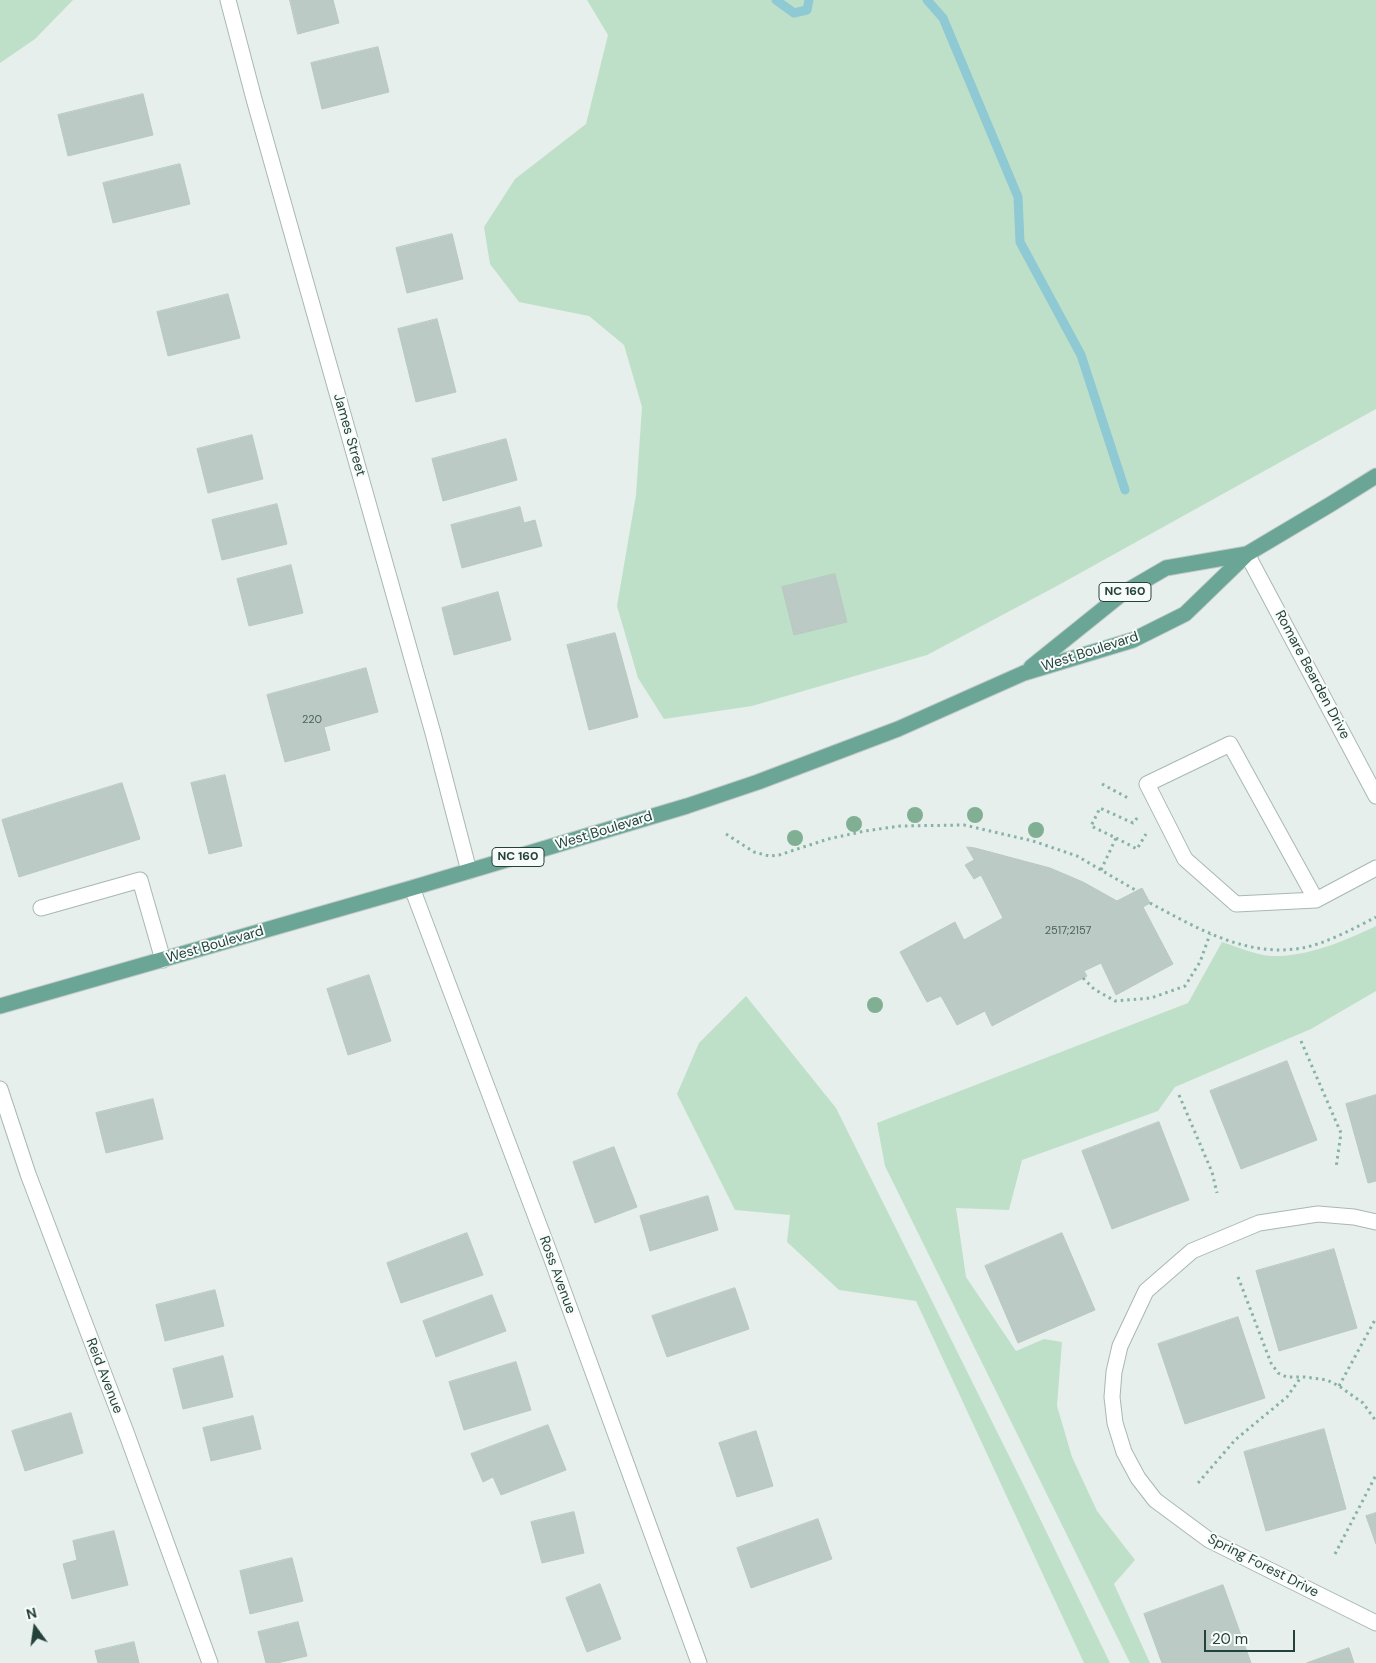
<!DOCTYPE html>
<style>
body{margin:0}
#map{position:relative;width:1376px;height:1663px;overflow:hidden;background:#e6efeb;font-family:"DM Sans",sans-serif}
canvas{display:block}
.north{position:absolute;left:10px;top:1603px;width:50px;height:50px;-webkit-text-stroke:4px #f7fbf9;paint-order:stroke;rotate:346deg;font-size:14px;font-weight:700;line-height:20px;text-align:center;color:#24423a}
.north::after{content:'';display:block;margin:auto;width:18px;height:22px;background:#24423a;clip-path:polygon(50% 0,100% 100%,50% 72%,0 100%)}
.scale{position:absolute;left:1204px;top:1630px;width:91px;height:22px;box-sizing:border-box;border:2px solid #24423a;border-top:0;padding-left:6px;font-size:15px;line-height:18px;white-space:nowrap;color:#24423a;-webkit-text-stroke:4px #f7fbf9;paint-order:stroke}
</style>
<div id="map">
<canvas width="1376" height="1663"></canvas>
<div class="north">N</div>
<div class="scale">20 m</div>
</div>
<script>
const ctx = document.querySelector('canvas').getContext('2d');
ctx.lineJoin = 'round';
function fillPath(path, color) { ctx.fillStyle = color; ctx.fill(path, 'evenodd'); }
function strokePath(path, color, width, dash) { ctx.strokeStyle = color; ctx.lineWidth = width; ctx.lineCap = dash ? 'butt' : 'round'; ctx.setLineDash(dash || []); ctx.stroke(path); }
function label(font, color, halo, rows, align = 'center') {
  ctx.font = font + ' "DM Sans",sans-serif'; ctx.lineWidth = 4; ctx.setLineDash([]); ctx.textBaseline = 'middle'; ctx.strokeStyle = halo; ctx.fillStyle = color; for (const [text, x, y, turn = 0] of rows) {
    ctx.save(); ctx.translate(x, y); ctx.rotate((+turn || 0) * Math.PI / 180); ctx.textAlign = isNaN(turn) ? turn : align; if (halo) ctx.strokeText(text, 0, 0); ctx.fillText(text, 0, 0); ctx.restore();
  }
}
const green = new Path2D(`
 M0,0H73L35,39L0,63Z
 M587,0H1376V409L1055,587L927,655L752,706L664,719L638,678L617,606L636,495L642,407L624,345L589,316L519,302L490,264L484,227L515,179L586,124L608,35Z
 M1376,926V991L1311,1029L1175,1087L1158,1111L1022,1160L1009,1210L956,1208L966,1277L1016,1351L1044,1339L1062,1342L1057,1406L1072,1457L1097,1511L1135,1560L1114,1584L1150,1663H1130L885,1166L877,1123L1188,1003L1222,942C1235,946 1257,955 1270,956C1308,957 1342,942 1376,926Z
 M746,996L836,1108L1026,1490L1110,1663H1084L916,1301L839,1290L787,1242L790,1215L735,1210L677,1094L699,1043Z`);
const stream = new Path2D(`
 M776,0L794,13L807,10L809,0
 M927,0L943,18L1018,197L1020,242L1081,355L1125,490`);
const building = new Path2D(`
 M290,0H333L339,23L298,34Z
 M378,47L389,92L322,109L311,63Z
 M143,94L153,135L68,156L58,115Z
 M180,164L190,204L113,223L103,183Z
 M452,234L463,279L407,293L396,248Z
 M228,294L240,338L168,356L157,312Z
 M437,319L456,392L416,402L398,329Z
 M252,435L263,479L208,493L197,449Z
 M506,439L517,480L443,501L432,459Z
 M277,504L287,544L222,560L212,520Z
 M520,507L524,523L535,520L542,546L462,568L451,525Z
 M291,565L303,613L249,626L237,579Z
 M835,574L847,622L794,635L782,587Z
 M498,592L511,640L454,655L442,608Z
 M615,633L638,717L589,730L567,645Z
 M366,668L378,712L324,727L330,750L285,762L267,695Z
 M225,775L242,846L209,854L191,783Z
 M122,783L140,839L19,877L2,820Z
 M967,847L975,848L1050,868L1083,882L1117,901L1142,888L1150,903L1143,907L1173,964L1116,995L1101,963L1084,971L1087,976L992,1026L985,1011L957,1025L941,996L927,1002L900,952L955,922L964,940L1003,918L981,875L974,879L965,865L974,860Z
 M369,975L391,1041L348,1055L327,989Z
 M1287,1061L1317,1140L1241,1169L1210,1091Z
 M1376,1095V1181L1368,1183L1346,1104Z
 M153,1099L163,1139L106,1153L96,1113Z
 M1159,1122L1189,1200L1112,1229L1082,1151Z
 M614,1147L637,1207L595,1223L573,1162Z
 M708,1196L718,1230L650,1251L640,1216Z
 M467,1233L483,1275L401,1303L387,1263Z
 M1062,1233L1095,1310L1018,1343L985,1266Z
 M1334,1249L1357,1328L1279,1351L1256,1271Z
 M735,1288L749,1329L667,1357L652,1316Z
 M215,1290L224,1326L165,1341L156,1305Z
 M492,1295L506,1331L436,1357L423,1321Z
 M1238,1317L1265,1398L1185,1424L1158,1344Z
 M223,1356L233,1397L183,1409L173,1369Z
 M516,1362L531,1410L464,1430L449,1382Z
 M71,1413L83,1453L25,1471L12,1431Z
 M253,1416L261,1449L211,1461L203,1428Z
 M548,1425L566,1470L501,1495L493,1477L483,1482L471,1454Z
 M1324,1429L1346,1509L1266,1531L1244,1452Z
 M756,1431L773,1486L737,1497L719,1443Z
 M574,1512L584,1553L542,1563L531,1522Z
 M1376,1513V1544L1366,1516Z
 M818,1519L832,1559L751,1588L737,1548Z
 M114,1531L128,1585L72,1599L63,1564L77,1560L73,1541Z
 M292,1558L303,1601L250,1614L240,1571Z
 M600,1584L621,1639L587,1652L566,1598Z
 M1223,1585L1251,1663H1162L1144,1614Z
 M298,1622L307,1656L277,1663H266L258,1632Z
 M134,1642L139,1663H98L95,1651Z
 M1349,1648L1354,1663H1307Z`);
const path = new Path2D(`
 M1102,784L1128,798
 M726,834L754,852L769,856L779,855L828,839L865,831L900,826L964,825L1033,841L1077,856L1137,891
 M1116,838L1137,849L1146,834
 M1101,870L1116,838L1091,826L1100,808L1133,823L1138,817
 M1150,903C1197,928 1247,958 1302,948C1325,944 1355,928 1376,917
 M1083,978L1094,989L1115,1001L1151,998L1185,986L1200,962L1210,934
 M1301,1041L1341,1133L1336,1168
 M1179,1095L1212,1172L1217,1193
 M1238,1277L1271,1363L1278,1373L1287,1377H1305L1327,1380L1339,1386L1363,1403L1376,1421
 M1339,1386L1376,1318
 M1198,1483L1235,1440L1287,1397L1301,1377
 M1335,1554L1376,1475`);
const service = new Path2D(`
 M1316,900L1230,744L1147,784L1185,859L1236,904L1316,900L1376,868
 M41,908L140,880L163,960`);
const minor = new Path2D(`
 M228,0L254,99L433,733L469,871
 M1247,554L1376,796
 M412,888L551,1257L699,1663
 M0,1089L28,1174L126,1432L210,1663
 M1376,1222L1354,1217L1318,1214L1259,1223L1192,1251L1146,1291L1120,1346L1114,1372L1112,1397L1115,1423L1124,1452L1138,1478L1155,1500L1209,1540L1376,1623`);
const primary = new Path2D(`
 M1031,667L1123,593L1166,568L1247,554
 M0,1006L412,888L687,806L758,782L898,729L1024,673L1133,640L1185,614L1247,554L1331,504L1376,476`);
const trees = [
 [915,815],
 [975,815],
 [854,824],
 [1036,830],
 [795,838],
 [875,1005]
];
const numberNames = [
 ["220",312,720],
 ["2517;2157",1068,931]
];
const shields = [
 [1125,592,52],
 [518,857,52]
];
const shieldNames = [
 ["NC 160",1125,592],
 ["NC 160",518,857]
];
const streetNames = [
 ["James Street",349,435,74],
 ["West Boulevard",1090,652,-18],
 ["Romare Bearden Drive",1312,675,62],
 ["West Boulevard",604,831,-17],
 ["West Boulevard",215,945,-16],
 ["Ross Avenue",557,1275,70],
 ["Reid Avenue",104,1376,69],
 ["Spring Forest Drive",1263,1566,27]
];
fillPath(green, '#bfe0c8');
strokePath(stream, '#8ec9d4', 9);
fillPath(building, '#bbcac4');
strokePath(building, '#b8c9c2', 1);
strokePath(service, '#a8b8b2', 17);
strokePath(minor, '#a8b8b2', 17);
strokePath(primary, '#c2cac8', 17);
strokePath(path, '#86b3a5', 3, [2.5, 4]);
strokePath(service, '#fff', 15);
strokePath(minor, '#fff', 15);
strokePath(primary, '#6aa596', 15);
ctx.fillStyle = '#80af93';
for (const [x, y] of trees) { ctx.beginPath(); ctx.arc(x, y, 8, 0, 2 * Math.PI); ctx.fill(); }
label('11px', '#4a645c', null, numberNames);
for (const [x, y, w] of shields) { const box = new Path2D(); box.roundRect(x - w / 2, y - 9.5, w, 19, 4); ctx.fillStyle = '#f7fbf9'; ctx.fill(box); strokePath(box, '#24423a', 1); }
label('bold 12px', '#24423a', null, shieldNames);
label('14px', '#24423a', '#f7fbf9', streetNames);
</script>
